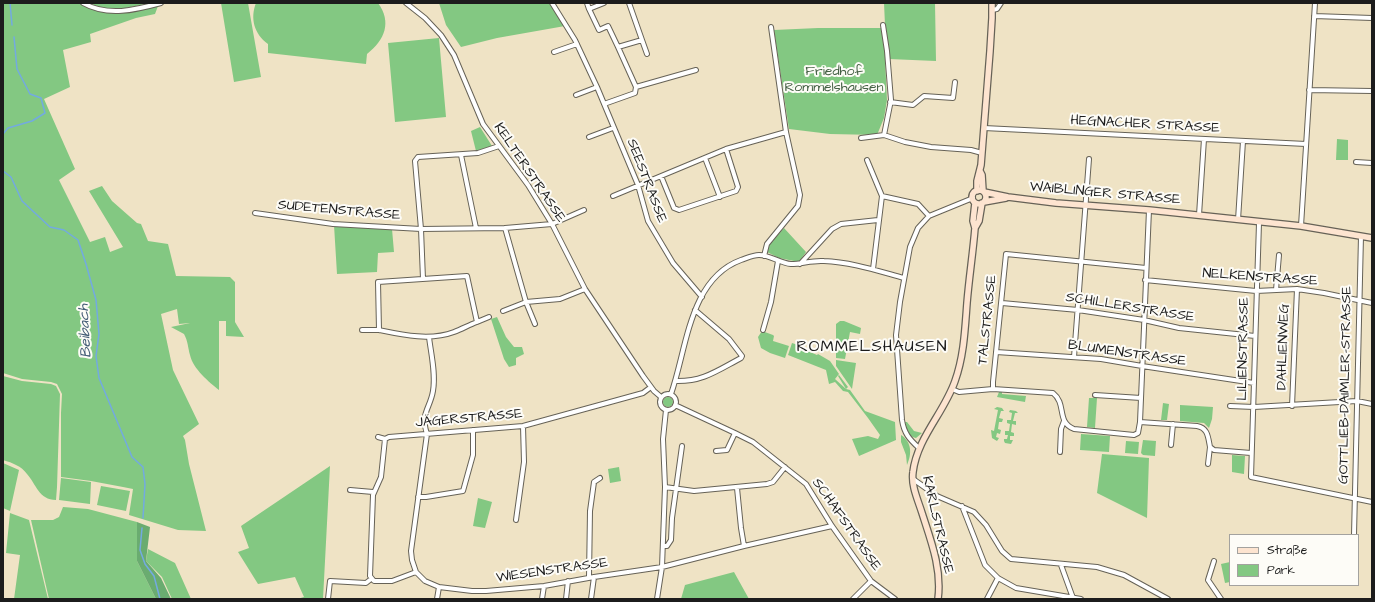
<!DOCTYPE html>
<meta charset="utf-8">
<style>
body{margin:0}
#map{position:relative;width:1375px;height:602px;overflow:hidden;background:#efe3c5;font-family:"Architects Daughter",sans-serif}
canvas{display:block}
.frame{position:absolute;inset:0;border:4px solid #1c1c1c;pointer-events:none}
.legend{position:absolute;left:1229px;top:534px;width:130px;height:52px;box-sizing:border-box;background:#fdfcf7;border:1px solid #a3a29f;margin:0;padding:5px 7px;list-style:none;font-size:12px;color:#1c1c1c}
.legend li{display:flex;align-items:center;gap:8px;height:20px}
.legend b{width:20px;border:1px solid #a3a29f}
</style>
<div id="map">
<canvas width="1375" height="602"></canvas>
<div class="frame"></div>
<ul class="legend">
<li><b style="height:5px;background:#fde4d0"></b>Straße</li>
<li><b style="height:11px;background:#83c882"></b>Park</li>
</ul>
</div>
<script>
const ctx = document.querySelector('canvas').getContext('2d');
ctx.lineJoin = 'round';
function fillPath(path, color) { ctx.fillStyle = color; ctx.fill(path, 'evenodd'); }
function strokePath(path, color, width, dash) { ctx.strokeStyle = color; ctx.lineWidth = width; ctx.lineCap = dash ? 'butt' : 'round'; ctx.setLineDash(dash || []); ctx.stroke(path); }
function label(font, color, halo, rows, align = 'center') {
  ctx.font = font + ' "Architects Daughter",sans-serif'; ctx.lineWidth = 4; ctx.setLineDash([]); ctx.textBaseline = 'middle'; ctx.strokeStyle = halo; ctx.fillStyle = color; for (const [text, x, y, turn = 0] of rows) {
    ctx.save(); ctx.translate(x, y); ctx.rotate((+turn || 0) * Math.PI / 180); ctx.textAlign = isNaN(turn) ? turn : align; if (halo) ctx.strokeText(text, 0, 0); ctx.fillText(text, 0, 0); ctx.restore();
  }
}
const green = new Path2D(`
 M3,3H79C104,18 131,13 158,6L155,14L136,18L90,34L91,42L63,50L70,87L44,99L75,169L59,180L90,242L105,237L110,252L123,247L89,191L102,186L112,201L137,223L141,224L148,241L168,244L176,276L230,277L235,282V322L244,337L226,336V321H219V390C209,382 193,369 190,355C188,348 188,341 184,334L171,327L190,323L179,324L177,309L161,314L173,370L199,424L183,436L185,440L189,464L206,531L178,530L129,515L133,489L123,487L125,461L123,487L91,481L61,477V413L105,412L61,413L62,394L57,384L51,382L22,379L3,373Z
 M89,3H150L121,9H105Z
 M221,3H248L261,77L234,82Z
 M256,3H378C392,22 385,40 367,54L366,64L268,53V44C254,34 250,18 256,3Z
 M439,3H549L565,26L497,38L461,47L446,25Z
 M884,3H935L936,61L889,59L885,25Z
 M818,28H882L886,58L885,59L887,100L884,118L877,135L830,134L789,129L774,30Z
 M439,38L446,117L395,122L388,43Z
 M480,127L492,146L476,151L471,131Z
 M1337,139L1348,140V160H1336Z
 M334,225L392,229L394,252L378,253L377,272L337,274Z
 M784,228L806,252L799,262L779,258L767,252L769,245Z
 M497,317L506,337L514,347H522L524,354L516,358V365L509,367L504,359L491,319Z
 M840,321H844L861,328L860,334L850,332L845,359L836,358V324Z
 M762,331L773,335L774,336L773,341L789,346L785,358L770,353L761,348L758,337Z
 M792,343L804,347L803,349L817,355L818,354L830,361L839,374L835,379L846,389L838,376L839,375L848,387L846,389L850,390L865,411L895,422L896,440L859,456L852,439L868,436L878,439L880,435L868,418L848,392L843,391L835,382L829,384L826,370L788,355Z
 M836,360L856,363L852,389L836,366Z
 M3,376L22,381L51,384L56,386L60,394L57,487L56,500C39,500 36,484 27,474C21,466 13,463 3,460Z
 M1002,391V394L1026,396L1025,402L997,397L999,392Z
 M663 402a5 5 0 1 1 10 0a5 5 0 1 1-10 0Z
 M1089,398H1097L1095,428L1087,427Z
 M1163,403L1169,404L1167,420H1161Z
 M1180,405L1213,407L1212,419L1209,428L1204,423L1180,421Z
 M997,407L1002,408L1004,411H1001L999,418L1003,419L1002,422H999L998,429L1001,430L1000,434L997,433L996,437L999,438L997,441L992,438L991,430L994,431L998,410L994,409Z
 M1010,410L1016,411L1018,413H1015L1013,421H1016V425L1012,424L1011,432L1014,433V436H1010V440H1013L1011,444L1005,443L1004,441V439H1007L1008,435H1005V431H1009L1010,424L1007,423V420H1011L1012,413L1009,412Z
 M905,422H907L914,431L922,433L916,438C908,437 906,429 905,422Z
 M1081,434L1110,436L1109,452L1080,450Z
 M901,435C912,442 912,454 907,465L906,455L901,442Z
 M1143,440L1156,441L1155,456L1143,455L1141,453Z
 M1126,441L1139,442L1138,454L1125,453Z
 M1102,454L1149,458L1147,518L1097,493Z
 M1232,455L1245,456L1244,474L1232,472Z
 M3,463L19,470L10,511L3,508Z
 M330,466L323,599H297L304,597L295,577L258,584L238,552L249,548L241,526Z
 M619,467L621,481L610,483L608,469Z
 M61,478L91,482L90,504L59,500Z
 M101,486L130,491L126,511L97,505Z
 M478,498L492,502L485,528L473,526Z
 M63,507L88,509L137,522V561L156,599H49L31,520H53L59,517Z
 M10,513L29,520L48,599H14L20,555L6,553Z
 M148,549L175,563L191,599H172L162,577L146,561Z
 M1230,562V582L1225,583L1221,564Z
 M734,572L749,599H681L685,585Z`);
const forest = new Path2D(`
 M137,522L150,527L146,561L161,578L171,599H156L137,561Z`);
const stream = new Path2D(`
 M10,3L12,25
 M3,134L8,128L32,121L45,113L41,98L30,94L17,69L14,37
 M3,171L11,177L22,201L50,227L64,230L78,240L86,264L96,300L99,334L96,356L99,378L132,457L143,467L145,484L143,518
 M142,528L140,550L145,564L154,576L160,599`);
const street = new Path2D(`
 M83,3C108,17 135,10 161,3
 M406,3L425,18L441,35L454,55L483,124L528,185L552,224L585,289L643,376L654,391L661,397
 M552,3L575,40L597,87L638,185L648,221L673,263L702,297
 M587,3L589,9L604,3
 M629,3L642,40L618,47L636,87
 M589,9L599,30L608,26L618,47
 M992,10L997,9L1001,3
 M1314,16L1372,18
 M883,25L887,51L891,100L884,135
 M642,40L647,54
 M554,52L577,44
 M1309,90L1372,91
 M576,95L597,87
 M890,102L913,105L924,96L953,98L955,82
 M604,104L635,93L636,87L696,70
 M984,128L1306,144
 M589,137L613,128
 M861,138L884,135L905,142L931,147L971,150L982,153
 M461,155L476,228
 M705,158L720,197
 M867,160L882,196L918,204L929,216
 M1356,162L1372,163
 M661,176L674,208L679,210L736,191L738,187L726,149
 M613,196L726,149L786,132
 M255,213L333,224L421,229L505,228L552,224L584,210
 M1199,215L1204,139
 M1238,220L1243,141
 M1259,223L1251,477L1372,502
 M1301,226L1315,3
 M505,228L526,302L535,324
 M764,256L767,244L798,206L800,195L786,132L771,27
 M800,264L832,229L841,224L878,220
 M873,269L882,196
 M467,276L477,322C469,325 462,329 454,332C430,341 403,335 379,330L378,282Z
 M423,279L421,229L415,161L418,157L478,153L499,146
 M1145,280L1256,291L1297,289L1324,293L1372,303
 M1276,290L1279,255
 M1002,303L1078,310L1144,320L1179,328L1255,336
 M503,311L526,302L560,299L585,289
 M477,322L489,317
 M362,330H379
 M763,330L771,302L778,261
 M429,337C431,354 436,373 433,391C430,409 420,413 427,434L411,551L412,560L416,572L425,581L439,587L472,591H486L544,586L594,577L662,567L744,546L832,526
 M996,352L1101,359L1142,366L1254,383
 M1074,357L1089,159
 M675,381C703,382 718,370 741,358L742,356L729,339L695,310
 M952,389L959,392L993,389L1053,393C1067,404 1056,422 1074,429L1134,435L1138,433L1140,422L1197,426C1208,428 1208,437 1210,447L1214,450L1251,453
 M993,389V382L1006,254L1146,268
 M660 402a8 8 0 1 1 16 0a8 8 0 1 1-16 0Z
 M671,394C687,349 689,279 741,260C747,258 753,255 759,255C770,255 780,263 791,264C802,264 812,260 824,261C851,262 878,271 904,278
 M1095,395L1141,398
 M675,405L735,433L753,442L806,484L832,526L871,581L895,599
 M1230,406L1254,407L1357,401L1372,404
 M1292,406L1297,289
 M1140,422L1149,210
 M378,437L385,439L389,437L523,426L643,393L651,387
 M385,439L381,477L373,495L370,576L374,581H392L416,572
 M1171,445L1173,424
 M919,448C909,439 904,433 902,420L896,335L900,302L910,247L918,228L929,216L973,198
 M716,451L727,450L735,433
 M1060,452L1061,429L1064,421
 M1208,464L1210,447
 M913,479L937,496L974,512L986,525L1002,551L1011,559L1097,567L1124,575L1168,599
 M665,487L694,491L767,484L773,482L785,467
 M737,488L741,528L744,546
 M350,490L373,492
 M418,497H426L463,491L473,455V430
 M962,506L985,565L998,578L1016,588L1081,599
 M516,520L524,462L523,426
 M1354,535L1361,236
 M663,546H667L671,540L672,518L682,446
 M1214,561L1208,580L1221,599
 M1061,565L1073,598
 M589,577L590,511L594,482L600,478
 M328,599L330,581L366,583L371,579
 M437,599L439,587
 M542,599L544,586
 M566,599L568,581
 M591,599L594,577
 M657,599L662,567L665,487L663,439L666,410
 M853,599L871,581
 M987,599L998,578`);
const secondary = new Path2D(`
 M980,171L982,175L983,191
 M972 197a7 7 0 1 1 14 0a7 7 0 1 1-14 0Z
 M977,191V181L981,165L990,51L992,18V3
 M984,192L1008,197L1056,203L1149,210L1301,226L1372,238
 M984,202L1006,198
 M975,228L973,221L975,203
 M938,599C942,569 931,541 922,513C918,500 911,486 913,472C917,438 944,413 955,381C964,356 965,329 967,303C969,278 973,253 975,228L979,221L982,203`);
const parkNames = [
 ["Friedhof",834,72],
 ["Rommelshausen",834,88]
];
const streetNames = [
 ["HEGNACHER STRASSE",1145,125,3],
 ["KELTERSTRASSE",529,173,56],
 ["SEESTRASSE",646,181,69],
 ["WAIBLINGER STRASSE",1105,194,5],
 ["SUDETENSTRASSE",339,211,5],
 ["NELKENSTRASSE",1260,278,4],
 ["SCHILLERSTRASSE",1130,308,9],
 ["TALSTRASSE",988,320,-84],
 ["DAHLIENWEG",1284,347,-88],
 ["LILIENSTRASSE",1244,349,-89],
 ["BLUMENSTRASSE",1127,354,8],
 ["GOTTLIEB-DAIMLER-STRASSE",1346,385,-89],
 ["JÄGERSTRASSE",469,419,-5],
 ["SCHAFSTRASSE",846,525,55],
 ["KARLSTRASSE",937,525,77],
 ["WIESENSTRASSE",552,571,-8]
];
const waterNames = [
 ["Beibach",86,331,-93]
];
const quarterNames = [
 ["ROMMELSHAUSEN",872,348]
];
fillPath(green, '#83c882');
fillPath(forest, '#6aac70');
strokePath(stream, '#73aae1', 1.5);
strokePath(street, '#666257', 6);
strokePath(secondary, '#666257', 8);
strokePath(street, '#fff', 4);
strokePath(secondary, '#fde4d0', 5.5);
label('14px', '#456145', '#fdfcf7', parkNames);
label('14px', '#1c1c1c', '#fdfcf7', streetNames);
label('italic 15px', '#435c75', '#fdfcf7', waterNames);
ctx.letterSpacing = '1px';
label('16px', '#1c1c1c', '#fdfcf7', quarterNames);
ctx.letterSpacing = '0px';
</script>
